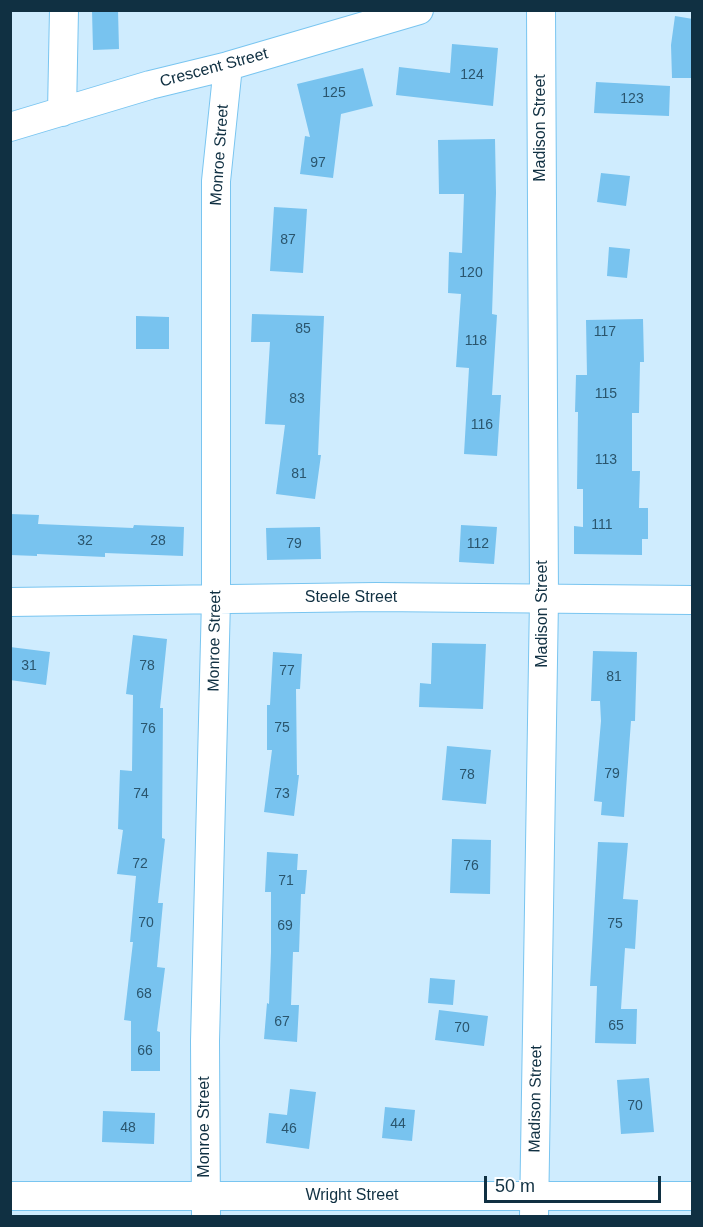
<!DOCTYPE html>
<style>
body{margin:0}
#map{position:relative;width:703px;height:1227px;overflow:hidden;background:#cfecfe;font-family:Arial,sans-serif}
canvas{display:block}
.frame{position:absolute;inset:0;border:12px solid #103042;pointer-events:none}
.scale{position:absolute;left:484px;top:1176px;width:177px;height:27px;box-sizing:border-box;border:3px solid #103042;border-top:0;padding-left:8px;font-size:18px;line-height:21px;white-space:nowrap;color:#103042;-webkit-text-stroke:4px #fff;paint-order:stroke}
</style>
<div id="map">
<canvas width="703" height="1227"></canvas>
<div class="frame"></div>
<div class="scale">50 m</div>
</div>
<script>
const ctx = document.querySelector('canvas').getContext('2d');
ctx.lineJoin = 'round';
function fillPath(path, color) { ctx.fillStyle = color; ctx.fill(path, 'evenodd'); }
function strokePath(path, color, width, dash) { ctx.strokeStyle = color; ctx.lineWidth = width; ctx.lineCap = dash ? 'butt' : 'round'; ctx.setLineDash(dash || []); ctx.stroke(path); }
function label(font, color, halo, rows, align = 'center') {
  ctx.font = font + ' Arial,sans-serif'; ctx.lineWidth = 6; ctx.setLineDash([]); ctx.textBaseline = 'middle'; ctx.strokeStyle = halo; ctx.fillStyle = color; for (const [text, x, y, turn = 0] of rows) {
    ctx.save(); ctx.translate(x, y); ctx.rotate((+turn || 0) * Math.PI / 180); ctx.textAlign = isNaN(turn) ? turn : align; if (halo) ctx.strokeText(text, 0, 0); ctx.fillText(text, 0, 0); ctx.restore();
  }
}
const building = new Path2D(`
 M92,10H118L119,49L93,50Z
 M675,16L693,19V78H672L671,45Z
 M452,44L498,48L493,106L396,95L399,67L450,73Z
 M363,68L373,106L341,114L333,178L300,174L305,136L310,137L297,84Z
 M596,82L670,86L669,116L594,113Z
 M495,139L496,193L492,314L497,315L492,395H501L497,456L464,454L469,368L456,367L461,294L448,293L449,252L462,253L464,194H439L438,140Z
 M601,173L630,176L626,206L597,202Z
 M274,207L307,209L303,273L270,271Z
 M609,247L630,249L627,278L607,276Z
 M252,314L324,316L318,455H321L315,499L276,494L285,425L265,424L270,342H251Z
 M136,316L169,317V349H136Z
 M643,319L644,362H640L639,413H632V471H640L639,508H648V539H642V555L574,554V526L583,527V489H577L578,412H575L576,375H587L586,320Z
 M10,514L39,515L38,524L133,528L134,525L184,527L183,556L105,553V557L37,554V556L10,555Z
 M461,525L497,527L494,564L459,562Z
 M320,527L321,559L267,560L266,528Z
 M133,635L167,639L160,708H163L162,838L165,839L158,903H163L157,967L165,968L157,1031L160,1032V1071H131V1021L124,1020L133,942H130L136,876L117,874L123,830L118,829L120,770L132,771L133,695L126,694Z
 M432,643L486,644L483,709L419,707L420,683L431,684Z
 M10,647L50,652L46,685L10,680Z
 M593,651L637,652L635,721H631L624,817L601,815L602,802L594,801L601,721L600,701H591Z
 M273,652L302,654L300,689H296L297,775H299L294,816L264,812L272,750H267V705H270Z
 M447,746L491,750L486,804L442,800Z
 M452,839L491,840L490,894L450,893Z
 M598,842L628,843L623,899L638,900L635,949L625,948L621,1009H637L636,1044L595,1043L597,986H590Z
 M267,852L298,854L297,870H307L305,894H301L299,952H293L291,1005H299L297,1042L264,1039L267,1003L269,1004L271,952V892H265Z
 M430,978L455,980L453,1005L428,1003Z
 M439,1010L488,1016L484,1046L435,1040Z
 M649,1078L654,1132L621,1134L617,1080Z
 M290,1089L316,1092L309,1149L266,1143L269,1113L287,1115Z
 M385,1107L415,1110L412,1141L382,1138Z
 M103,1111L155,1113L154,1144L102,1142Z`);
const minor = new Path2D(`
 M62,112L64,10
 M10,127L150,85L228,66L419,10
 M10,602L376,597L692,600
 M10,1196H692
 M206,1216L205,1041L216,600V181L228,66
 M534,1216L544,599L541,10`);
const numberNames = [
 ["124",472,75],
 ["125",334,93],
 ["123",632,99],
 ["97",318,163],
 ["87",288,240],
 ["120",471,273],
 ["85",303,329],
 ["117",605,332],
 ["118",476,341],
 ["115",606,394],
 ["83",297,399],
 ["116",482,425],
 ["113",606,460],
 ["81",299,474],
 ["111",602,525],
 ["32",85,541],
 ["28",158,541],
 ["79",294,544],
 ["112",478,544],
 ["31",29,666],
 ["78",147,666],
 ["77",287,671],
 ["81",614,677],
 ["75",282,728],
 ["76",148,729],
 ["79",612,774],
 ["78",467,775],
 ["74",141,794],
 ["73",282,794],
 ["72",140,864],
 ["76",471,866],
 ["71",286,881],
 ["70",146,923],
 ["75",615,924],
 ["69",285,926],
 ["68",144,994],
 ["67",282,1022],
 ["65",616,1026],
 ["70",462,1028],
 ["66",145,1051],
 ["70",635,1106],
 ["44",398,1124],
 ["48",128,1128],
 ["46",289,1129]
];
const streetNames = [
 ["Crescent Street",214,68,-15],
 ["Madison Street",541,128,-90],
 ["Monroe Street",220,155,-86],
 ["Steele Street",351,598],
 ["Madison Street",543,614,-90],
 ["Monroe Street",215,641,-89],
 ["Madison Street",536,1099,-89],
 ["Monroe Street",205,1127,-90],
 ["Wright Street",352,1196]
];
fillPath(building, '#78c3ef');
strokePath(minor, '#79c5f0', 30);
strokePath(minor, '#fff', 28);
label('14px', '#2a556d', null, numberNames);
label('16px', '#103042', '#fff', streetNames);
</script>
